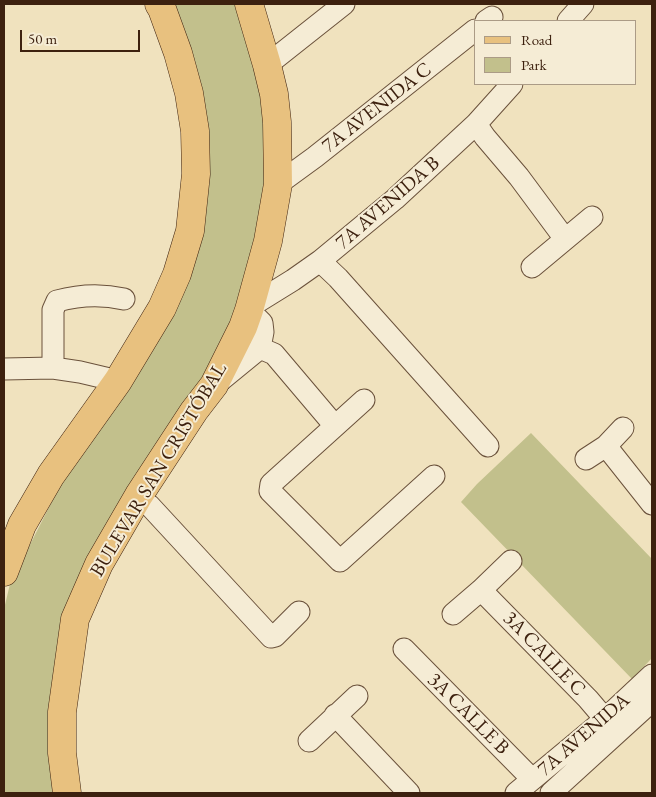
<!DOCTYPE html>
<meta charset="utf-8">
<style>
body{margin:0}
#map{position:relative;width:656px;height:797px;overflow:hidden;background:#f0e2be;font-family:"EB Garamond",serif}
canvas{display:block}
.frame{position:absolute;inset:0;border:5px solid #3d210f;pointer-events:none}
.legend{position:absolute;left:474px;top:20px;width:162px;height:65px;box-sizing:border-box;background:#f5ecd5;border:1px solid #ab9b86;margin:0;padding:6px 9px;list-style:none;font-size:15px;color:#3d210f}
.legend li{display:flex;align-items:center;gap:10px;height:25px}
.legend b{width:25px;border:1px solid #ab9b86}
.scale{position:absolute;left:20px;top:30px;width:120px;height:22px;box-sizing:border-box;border:2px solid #3d210f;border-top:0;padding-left:6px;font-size:15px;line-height:18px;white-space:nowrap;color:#3d210f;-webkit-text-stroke:4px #f5ecd5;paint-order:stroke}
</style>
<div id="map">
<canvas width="656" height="797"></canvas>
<div class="frame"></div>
<ul class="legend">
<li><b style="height:6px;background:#e8c17f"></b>Road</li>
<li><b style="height:14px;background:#c2c08c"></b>Park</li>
</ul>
<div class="scale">50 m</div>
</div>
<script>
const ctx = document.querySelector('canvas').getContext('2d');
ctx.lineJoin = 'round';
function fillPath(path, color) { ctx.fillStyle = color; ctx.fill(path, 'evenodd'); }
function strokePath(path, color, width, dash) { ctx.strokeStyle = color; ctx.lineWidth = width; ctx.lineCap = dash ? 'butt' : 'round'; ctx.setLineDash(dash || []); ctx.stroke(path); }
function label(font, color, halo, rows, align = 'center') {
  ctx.font = font + ' "EB Garamond",serif'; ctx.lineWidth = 4; ctx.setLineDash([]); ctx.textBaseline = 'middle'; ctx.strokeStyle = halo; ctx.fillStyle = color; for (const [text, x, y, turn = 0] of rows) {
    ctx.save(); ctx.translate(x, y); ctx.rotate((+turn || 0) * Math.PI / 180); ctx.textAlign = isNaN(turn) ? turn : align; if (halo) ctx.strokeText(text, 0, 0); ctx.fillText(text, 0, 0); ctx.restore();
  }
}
const green = new Path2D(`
 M167,4H242L261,67L271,183L239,318L68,620L61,793H4V609L10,584L199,212Z
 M531,433L652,559V658L632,679L461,502L477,484Z`);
const minor = new Path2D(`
 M486,21L492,17
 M568,21L583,4
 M267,65L344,4
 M476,124L485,137L519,177L565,239
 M278,184L315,157L475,30
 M320,261L338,278L488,446
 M532,267L592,217
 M251,306L293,280L320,261L395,199L476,124L512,84
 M260,348L274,354L335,426
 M53,368V310L57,301C79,295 102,294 124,299
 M4,369L53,368L80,372L118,381
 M216,384L260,348L263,332L262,323L249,310
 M364,400L271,484L270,491L340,561L434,476
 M606,446L652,504
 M586,459L606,446L623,428
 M149,505L271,637L275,636L299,612
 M481,590L588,699L605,719
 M453,614L481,590L511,561
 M404,649L532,779
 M335,715L409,793
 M309,741L357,696
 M516,793L605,719L652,675
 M551,793L652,701`);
const major = new Path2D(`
 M4,572L22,525L51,475L118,381L162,308L177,274L190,231L196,174L195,131L189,93L178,53L162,9L159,4
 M67,793L62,753V712L75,619L99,564L139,495L194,411L214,385L243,327L249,310L268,241L278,184L277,122L274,94L267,65L249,4`);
const streetNames = [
 ["7A AVENIDA C",377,108,-38],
 ["7A AVENIDA B",388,203,-41],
 ["BULEVAR SAN CRISTÓBAL",159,470,-59],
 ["3A CALLE C",544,654,46],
 ["3A CALLE B",468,714,45],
 ["7A AVENIDA",584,735,-41]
];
fillPath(green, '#c2c08c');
strokePath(minor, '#6a513b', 23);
strokePath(major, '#3d210f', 29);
strokePath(minor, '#f5ecd5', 21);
strokePath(major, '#e8c17f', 28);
label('20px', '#3d210f', '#f5ecd5', streetNames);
</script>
